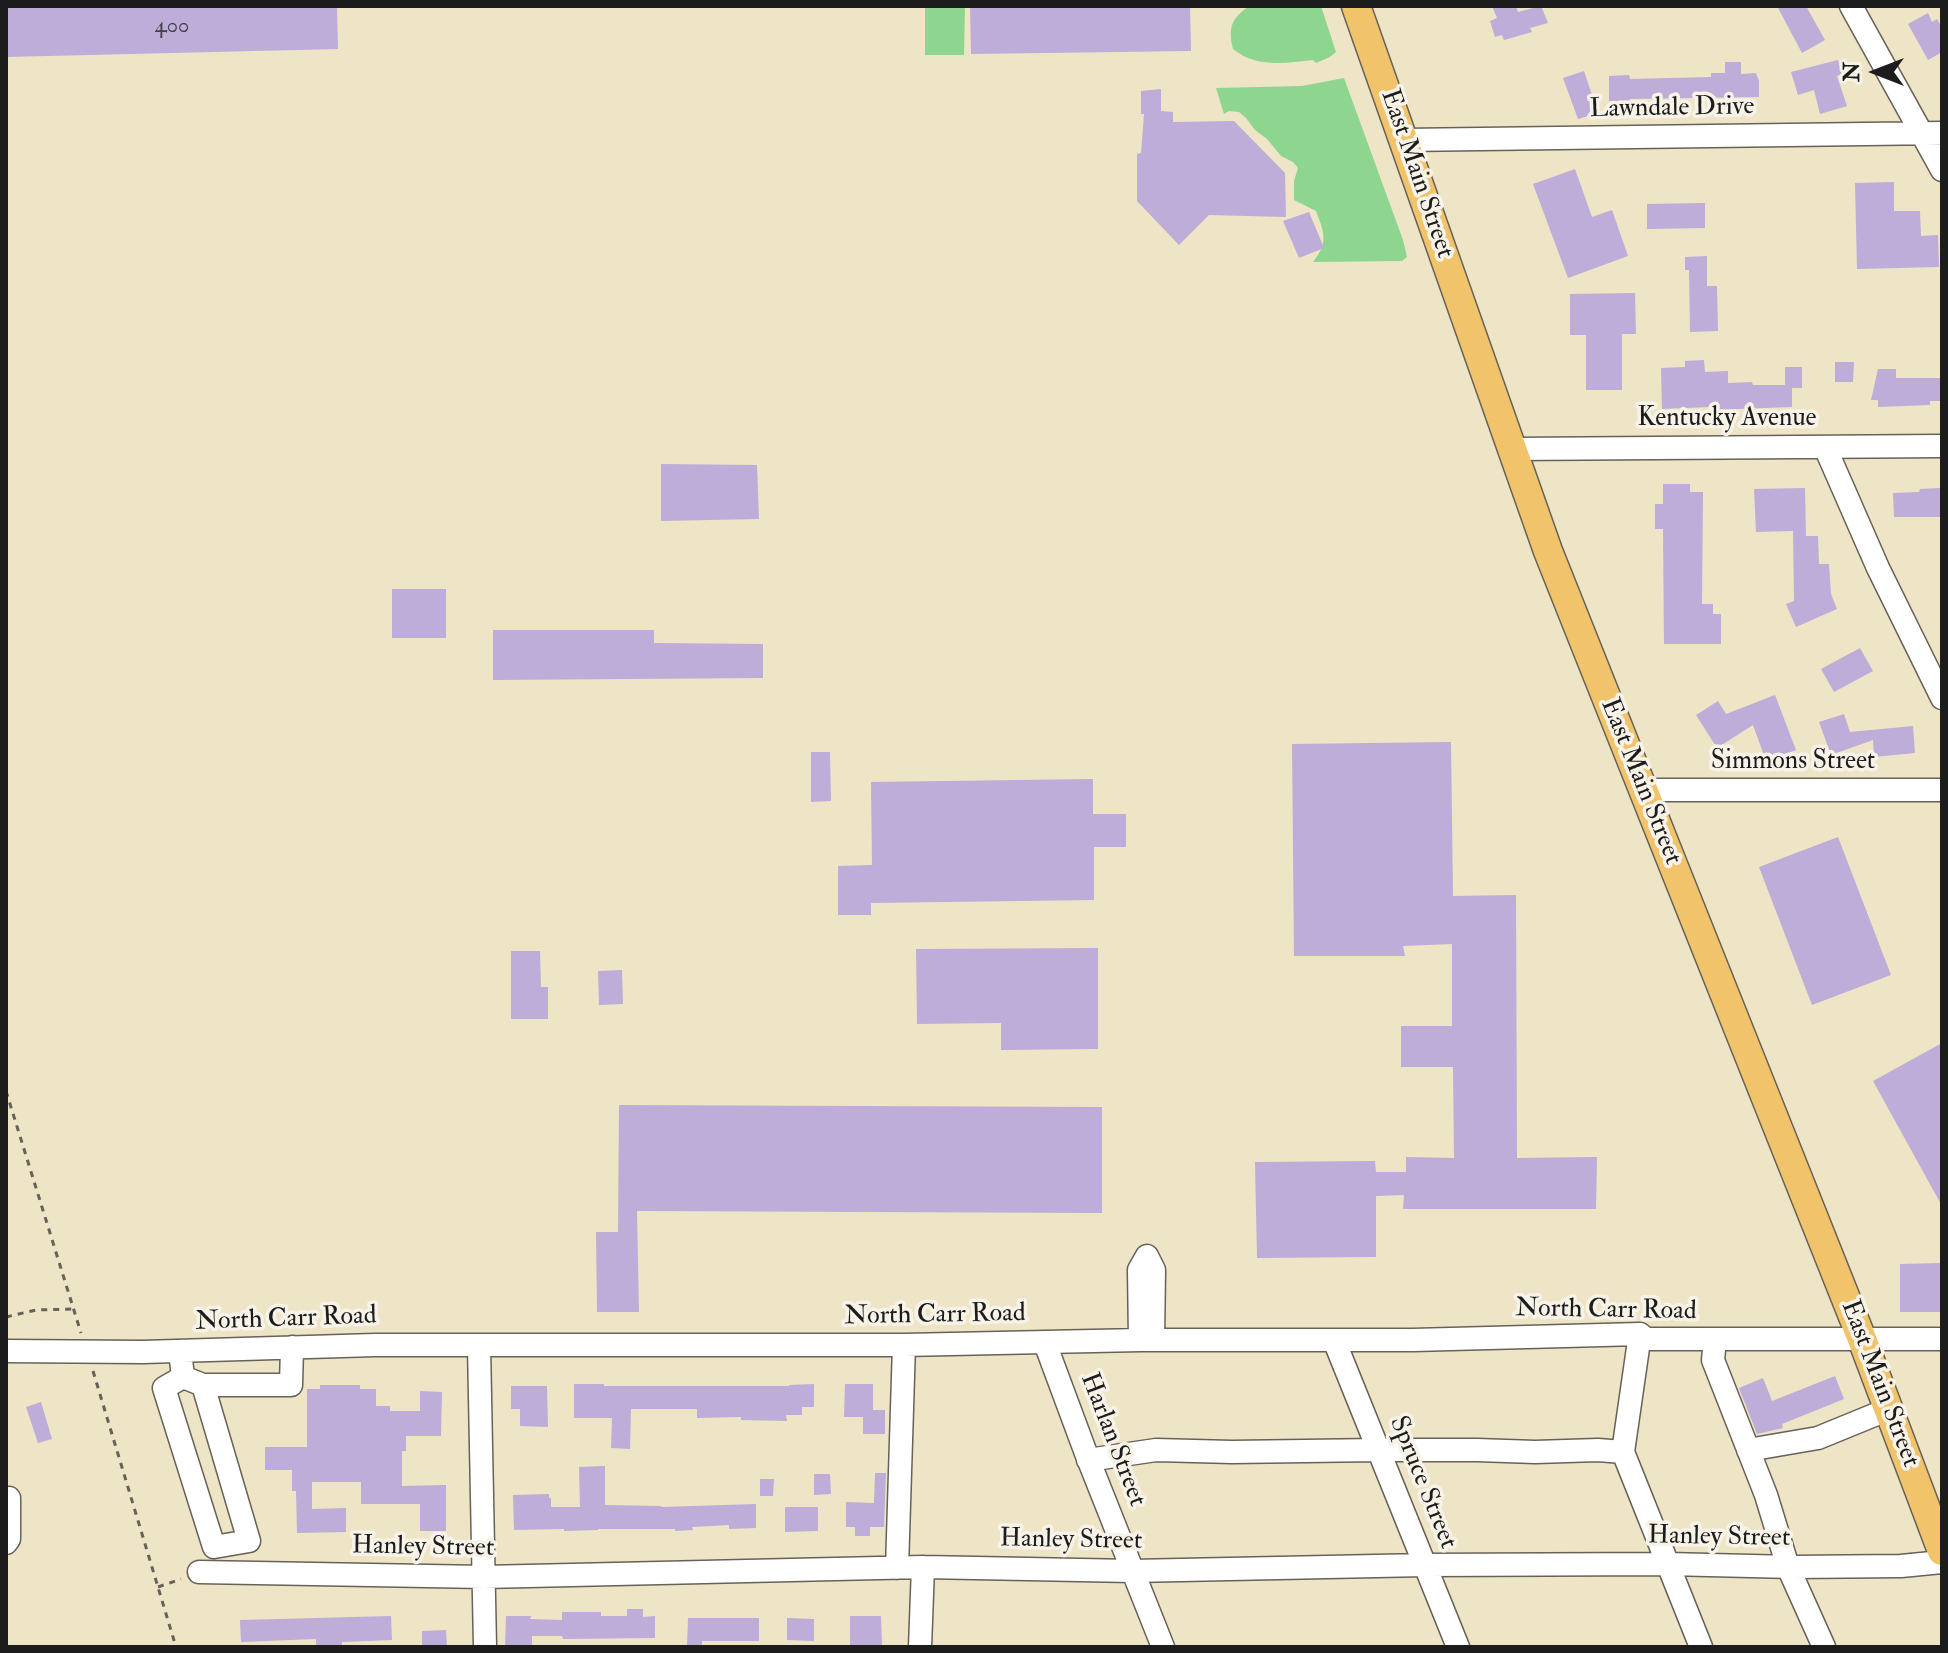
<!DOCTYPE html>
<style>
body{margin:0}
#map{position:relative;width:1948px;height:1653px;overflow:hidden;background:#eee4c6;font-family:"IM FELL Double Pica",serif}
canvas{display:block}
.frame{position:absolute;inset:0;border:8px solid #1c1c1c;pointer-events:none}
.north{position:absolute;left:1836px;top:32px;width:80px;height:80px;-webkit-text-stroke:6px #f7f3e8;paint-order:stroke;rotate:270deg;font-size:22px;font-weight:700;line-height:32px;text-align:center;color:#1c1c1c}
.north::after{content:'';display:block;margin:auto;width:28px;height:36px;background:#1c1c1c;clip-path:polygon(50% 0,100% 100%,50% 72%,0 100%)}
</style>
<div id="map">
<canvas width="1948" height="1653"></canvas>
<div class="frame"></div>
<div class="north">N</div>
</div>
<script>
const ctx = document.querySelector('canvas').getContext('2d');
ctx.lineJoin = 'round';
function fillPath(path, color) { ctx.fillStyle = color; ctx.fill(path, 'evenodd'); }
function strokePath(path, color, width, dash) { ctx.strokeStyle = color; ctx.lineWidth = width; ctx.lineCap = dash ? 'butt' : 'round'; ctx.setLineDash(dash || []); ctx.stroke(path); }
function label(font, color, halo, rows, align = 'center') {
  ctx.font = font + ' "IM FELL Double Pica",serif'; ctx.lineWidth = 7; ctx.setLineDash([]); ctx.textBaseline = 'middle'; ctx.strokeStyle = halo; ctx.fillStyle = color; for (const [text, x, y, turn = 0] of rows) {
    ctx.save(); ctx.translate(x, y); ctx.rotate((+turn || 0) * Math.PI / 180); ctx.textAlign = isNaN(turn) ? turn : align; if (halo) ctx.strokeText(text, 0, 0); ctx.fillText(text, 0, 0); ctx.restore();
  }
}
const green = new Path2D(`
 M925,6H965L964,55H925Z
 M1249,6H1321L1336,52L1330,57L1316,63L1313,60C1285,63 1256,68 1233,49C1228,28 1231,19 1249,6Z
 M1344,78L1403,240L1407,257L1402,261L1313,262C1329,242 1324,232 1316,211L1294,200V181L1298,168L1293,162L1281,156L1267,139L1255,130L1246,118L1239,112L1229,111L1224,114L1216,88L1302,86Z`);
const building = new Path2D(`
 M6,6H337L338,49L6,57Z
 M998,6H1190L1191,51L971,54L970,7Z
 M1492,6H1516L1518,12L1541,6L1548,23L1530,28L1532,32L1504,40L1502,35L1495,37L1490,21L1497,18Z
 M1777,6H1806L1825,40L1802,53Z
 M1928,13L1932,22L1937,19L1942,28V52L1928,60L1908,24Z
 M1838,60L1842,74L1837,76L1847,106L1820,114L1814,90L1798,95L1791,72Z
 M1725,62H1741V74L1756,73L1759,81V97L1630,99V101H1609V76L1629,75L1630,79L1711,77V73H1725Z
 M1584,71L1598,113L1578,119L1563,78Z
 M1161,89V111L1173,112V122L1234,121L1285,173L1286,217L1209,215L1179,245L1137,201V154L1141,153L1144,114H1141V91Z
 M1575,169L1592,217L1612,210L1628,256L1568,278L1533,184Z
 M1894,182V211H1920L1921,236L1938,235L1939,267L1857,269L1855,183Z
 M1705,203V228L1647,229V204Z
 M1309,212L1324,248L1299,258L1283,221Z
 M1707,256V286H1717L1718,331L1690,332L1689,270H1685V257Z
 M1635,293L1636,334H1622V390H1586V335H1570V294Z
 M1704,360L1705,372L1728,371V383L1752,382L1753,385H1785V367H1802V388H1792V407L1710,410V407L1662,409L1661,368L1685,367V361Z
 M1835,362H1854L1853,382H1835Z
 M1878,369H1896V378H1941L1942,401H1930V405L1878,407V400H1871Z
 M661,464L757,465L759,519L661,521Z
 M1663,484H1690V492H1703L1702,604H1713V614H1721V644H1664L1663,529H1655V504H1663Z
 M1805,488L1806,536H1818L1819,564H1829L1831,594L1837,609L1796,627L1786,604L1794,601L1793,531L1756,532L1754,489Z
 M1940,488L1942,492V517H1894L1893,493L1919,492L1920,489Z
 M392,589H446V638H392Z
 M493,630H654V643L763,644V678L493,680Z
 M1860,648L1873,671L1834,692L1821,669Z
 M1775,695L1796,750L1766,761L1753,725L1717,748L1696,715L1718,701L1726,714Z
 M1844,714L1850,732L1913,726L1915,753L1874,757L1873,740L1831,755L1819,722Z
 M1451,742L1453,896L1516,895L1517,1158L1597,1157L1596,1209H1403L1404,1195L1376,1196V1257L1257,1258L1255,1162L1375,1161L1376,1172H1406V1157L1454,1158L1453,1067H1401V1026H1452V944L1403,946L1405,956H1294L1292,744Z
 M811,752H830L831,801L811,802Z
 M1093,779V814H1126V847H1094V900L871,903V915H838V866L872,865L871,782Z
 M1838,837L1891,975L1812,1005L1759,867Z
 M1098,948V1049L1001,1050V1023L917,1024L916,949Z
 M511,951H540L541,987H548V1019H511Z
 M622,970L623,1004L599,1005L598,971Z
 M1942,1043V1206L1873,1081Z
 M619,1105L1102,1107V1213L637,1211L639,1312H597L596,1232H618Z
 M1942,1263V1312H1900V1264Z
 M1835,1376L1844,1399L1782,1424L1783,1428L1757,1434L1739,1388L1763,1378L1772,1401Z
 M574,1384H604V1386H789V1385L814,1384V1407H802V1415H786L787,1421L741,1420V1417L697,1418V1409H631L630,1449L611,1448L612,1418H574Z
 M845,1384H873V1410H885V1434H863V1417H844Z
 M320,1385H360V1389H376V1406H390V1411H420V1391L442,1392L441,1436H406V1451H402V1486L446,1485V1531H420V1504H361V1482H312V1509L346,1508V1532L297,1533L296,1491H292V1470H265V1447H307V1389H320Z
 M511,1386H547L548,1427L520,1426V1409H511Z
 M41,1402L52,1439L38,1443L26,1407Z
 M605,1466V1505L661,1506V1507L756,1504V1528L729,1529V1525L692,1527L693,1530L675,1531V1529H598V1530L564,1531V1529L514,1530L513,1495L549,1494V1498H551V1507H580L579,1467Z
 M875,1473H886L884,1527H870V1536H855V1527H846V1502L874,1503Z
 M814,1474H830L831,1494L814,1495Z
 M760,1479H774L773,1496H760Z
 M785,1507H818V1531L785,1532Z
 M627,1609H643V1617L655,1616V1638L563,1639L562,1636H532V1647H505L506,1616H531L530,1619L562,1620V1612H601V1616H627Z
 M391,1616L392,1640L342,1642V1647H316V1639L241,1642L240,1620Z
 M850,1616H881L882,1646H850Z
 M688,1618H759V1641H702V1647H687Z
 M787,1618L814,1619V1641L787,1640Z
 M446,1630L447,1647H422V1631Z`);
const path = new Path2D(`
 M6,1091L81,1333
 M6,1317L36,1310L74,1309
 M93,1371L176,1647
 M158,1587L181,1579`);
const minor = new Path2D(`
 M1851,6L1942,170
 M1404,140L1942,133
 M1825,447L1878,568L1942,698
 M1513,449L1942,446
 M1644,790H1942
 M1640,1334L1623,1452L1701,1647
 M1140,1340L1139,1270L1147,1256L1154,1270L1153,1340
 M1334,1340L1458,1647
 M1715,1340L1713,1360L1766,1495L1788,1567L1824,1647
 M1045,1343L1087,1456L1163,1647
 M479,1346L485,1647
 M6,1351L143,1352L375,1345H904L1140,1340H1413L1640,1334L1646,1339H1942
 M180,1351L183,1377L164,1388L214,1547L249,1541L203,1385L183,1377
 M203,1385H291L292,1347
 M1748,1450L1818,1438L1889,1409
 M1088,1460L1156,1450L1232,1452L1378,1450H1477L1535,1452L1598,1450L1623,1452
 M6,1543L9,1539V1498
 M897,1568L904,1345
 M199,1572L484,1577L923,1567L1132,1571L1425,1565L1667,1564L1793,1567L1901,1566L1942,1562
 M920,1647L923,1567`);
const major = new Path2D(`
 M1356,6L1548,551L1862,1339L1942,1551`);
const numberNames = [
 ["400",172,27]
];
const streetNames = [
 ["Lawndale Drive",1672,109,-1],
 ["East Main Street",1416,174,71],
 ["Kentucky Avenue",1727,419],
 ["Simmons Street",1793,762],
 ["East Main Street",1640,782,68],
 ["North Carr Road",1606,1311,1],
 ["North Carr Road",935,1316,-1],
 ["North Carr Road",286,1320,-2],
 ["East Main Street",1879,1384,69],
 ["Harlan Street",1112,1440,69],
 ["Spruce Street",1422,1483,68],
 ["Hanley Street",1719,1538,1],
 ["Hanley Street",1071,1541,1],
 ["Hanley Street",423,1548,1]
];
fillPath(green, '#8ed58f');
fillPath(building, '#bdadd8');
strokePath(minor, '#666258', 25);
strokePath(major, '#666258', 31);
strokePath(path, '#666258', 3, [6, 6]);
strokePath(minor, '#fff', 22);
strokePath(major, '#f1c36a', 28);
label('22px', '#44404b', null, numberNames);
label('26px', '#1c1c1c', '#f7f3e8', streetNames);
</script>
